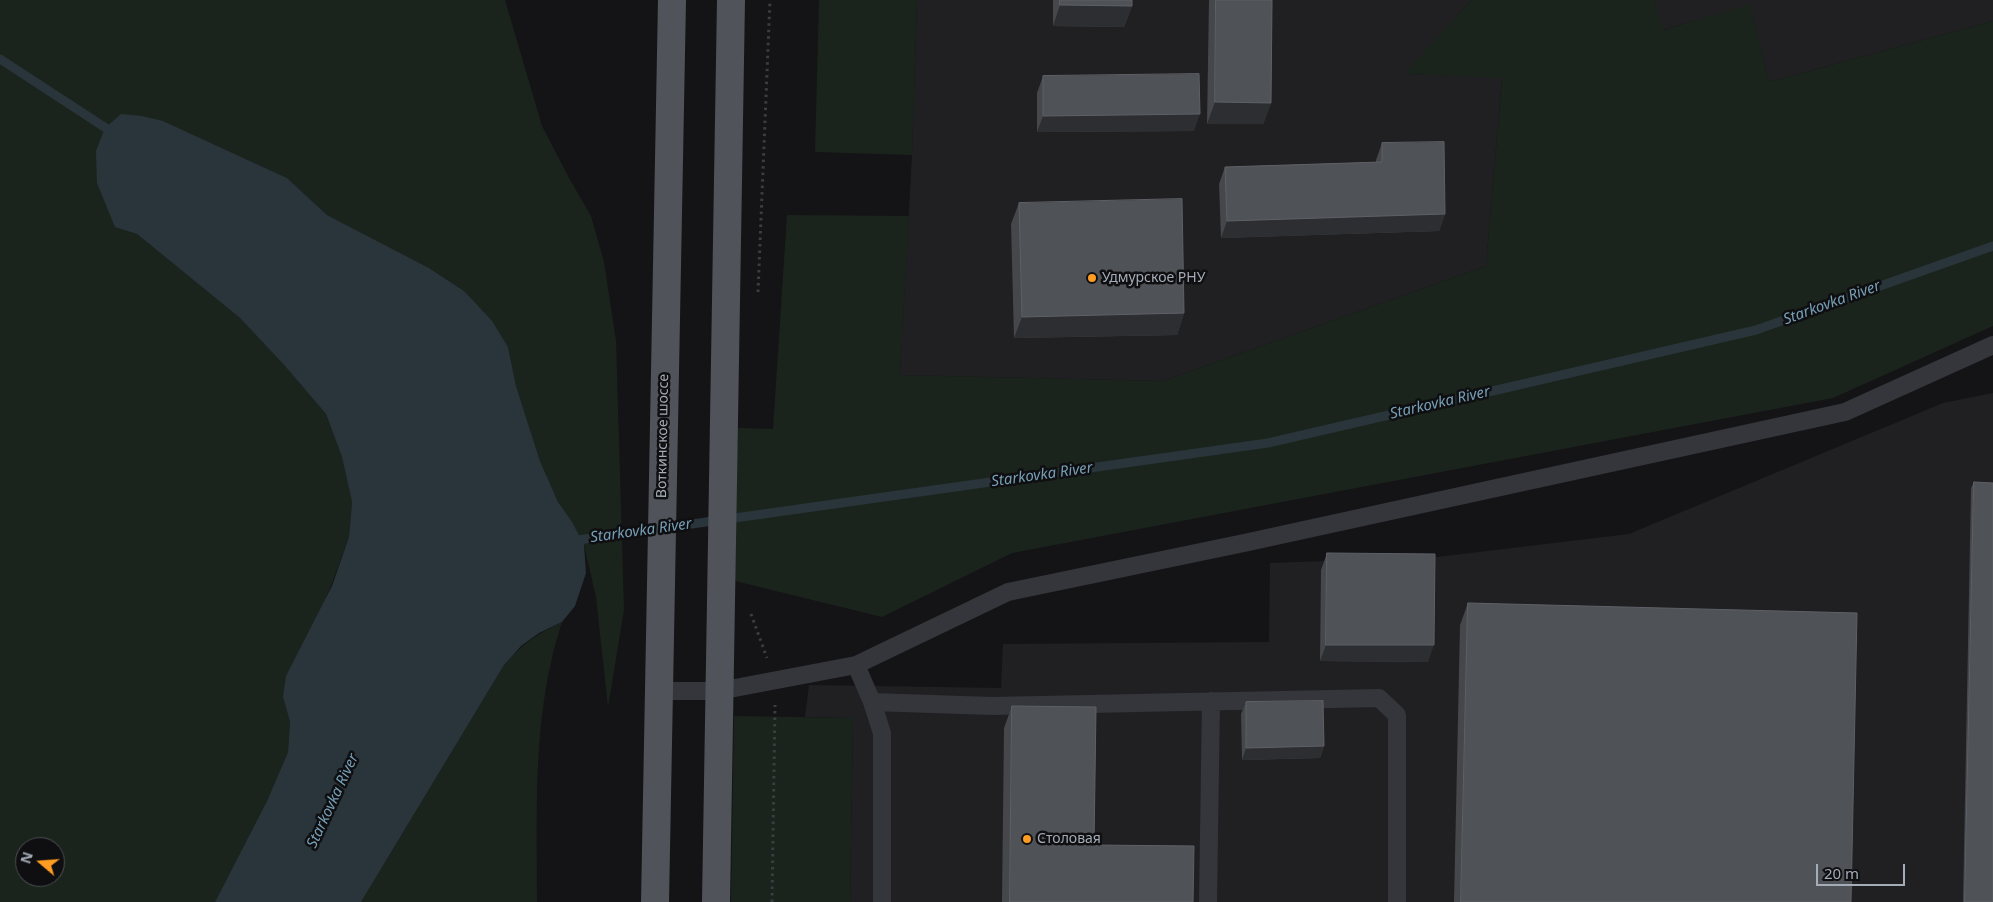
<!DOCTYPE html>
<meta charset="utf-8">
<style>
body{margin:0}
#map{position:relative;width:1993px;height:902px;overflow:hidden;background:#141416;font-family:"Noto Sans",sans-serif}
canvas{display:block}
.north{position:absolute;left:15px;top:837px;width:50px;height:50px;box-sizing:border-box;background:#0f0f11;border:1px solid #4b4e53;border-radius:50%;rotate:288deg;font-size:14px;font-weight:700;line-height:20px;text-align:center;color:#a4acb7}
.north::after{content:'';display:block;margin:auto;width:18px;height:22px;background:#ff9d22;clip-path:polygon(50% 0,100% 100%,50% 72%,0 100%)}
.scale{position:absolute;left:1816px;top:864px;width:89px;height:22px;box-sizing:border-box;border:2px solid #a4acb7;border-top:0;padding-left:6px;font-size:15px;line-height:18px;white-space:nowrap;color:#a4acb7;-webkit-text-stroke:4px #0f0f11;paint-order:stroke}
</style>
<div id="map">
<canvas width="1993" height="902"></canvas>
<div class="north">N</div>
<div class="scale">20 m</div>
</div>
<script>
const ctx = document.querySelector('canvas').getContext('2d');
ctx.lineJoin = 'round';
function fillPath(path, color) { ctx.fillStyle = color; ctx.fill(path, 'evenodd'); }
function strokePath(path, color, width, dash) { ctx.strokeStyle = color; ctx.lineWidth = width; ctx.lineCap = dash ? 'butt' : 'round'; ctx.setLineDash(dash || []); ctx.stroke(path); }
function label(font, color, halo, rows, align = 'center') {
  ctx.font = font + ' "Noto Sans",sans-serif'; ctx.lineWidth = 5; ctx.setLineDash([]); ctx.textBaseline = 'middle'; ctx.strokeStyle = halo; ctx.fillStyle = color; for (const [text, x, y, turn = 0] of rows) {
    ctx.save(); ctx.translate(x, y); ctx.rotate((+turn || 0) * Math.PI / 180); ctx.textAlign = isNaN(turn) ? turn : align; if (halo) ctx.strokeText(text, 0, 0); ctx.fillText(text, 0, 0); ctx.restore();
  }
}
const built = new Path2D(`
 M917,0H1471L1405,74L1502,77L1486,266L1163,381L900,375L912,155Z
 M1654,0H1993V21L1769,82L1750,5L1662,30Z
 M1993,393V902H850L853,718L805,717L809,685L1001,688L1003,644L1269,642L1270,563L1437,557L1629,534L1943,403Z`);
const green = new Path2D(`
 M0,0H505L542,126L569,178L591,216L604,262L616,341L624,610L608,707L596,597L584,545L558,502L540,461L516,386L508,347L464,291L429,268L327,215L287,178L163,121L115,226L137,234L240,318L285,366L326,414L342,457L352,502L349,537L331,586L283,697L290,722L288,752L267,801L215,902H0ZM25,847H55V877H25Z
 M819,0H917L912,155L815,152Z
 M1471,0H1654L1663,30L1750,4L1769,82L1993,21V326L1833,398L1012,553L882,617L731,580L738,428L773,429L787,215L909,216L900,375L1163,381L1486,266L1502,78L1404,74Z
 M562,622C532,713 537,808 537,902H361L504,665C523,643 536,635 562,622Z
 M734,716L853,718L850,902H731Z`);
const water = new Path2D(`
 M121,114L142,116L163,121L287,178L327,215L429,268L464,291L492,321L508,347L516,386L540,461L558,502L572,522L584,545L586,573L575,606L562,622L539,633L521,646L504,665L361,902H215L267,801L288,752L290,722L283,697L286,676L332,586L349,537L352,502L342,457L326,414L285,366L240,318L137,234L115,227L97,183L96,151L105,128Z`);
const stream = new Path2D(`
 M0,59L115,134
 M571,541L1268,443L1756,330L1993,246`);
const path = new Path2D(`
 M758,292L770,0
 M751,614L767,658
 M772,902L775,705`);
const service = new Path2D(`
 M856,665L872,702L882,733V902
 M658,691H719L856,665L1008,592L1244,543L1845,412L1993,345
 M872,702L992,706L1379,698L1397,715V902
 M1208,902L1211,701`);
const primary = new Path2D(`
 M655,902L672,0
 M716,902L731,0`);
const wall = new Path2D(`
 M1053,0H1132V6L1124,27L1053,26Z
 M1209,0H1272L1271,103L1263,124H1207Z
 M1043,76L1194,131L1037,132V93Z
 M1382,143L1445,214L1439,231L1221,238L1219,184L1225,167L1376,162V160Z
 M1019,203L1184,313L1177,335L1014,338L1011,224Z
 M1974,482L1993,902H1963L1971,488Z
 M1327,553L1428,662L1320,661L1321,570Z
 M1468,603L1851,902H1454L1460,625Z
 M1246,702L1324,746L1320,758L1242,760L1241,714Z
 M1012,706L1094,845L1193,902H1002L1004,728Z`);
const shadedWall = new Path2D(`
 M1060,5L1132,6L1124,27L1053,26Z
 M1215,102L1271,103L1263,124H1207Z
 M1200,114L1194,131L1037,132L1043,116Z
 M1445,214L1439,231L1221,238L1227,221Z
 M1184,313L1177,335L1014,338L1022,317Z
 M1326,645H1434L1428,662L1320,661Z
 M1324,746L1320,758L1242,760L1246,748Z`);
const building = new Path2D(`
 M1060,0H1132V6L1060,5Z
 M1216,0H1272L1271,103L1215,102Z
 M1199,74L1200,114L1043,116V76Z
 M1444,142L1445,214L1227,221L1225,167L1382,162V143Z
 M1182,199L1184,313L1022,317L1019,203Z
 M1974,482L1993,483V902H1965Z
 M1327,553L1435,554L1434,645H1326Z
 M1468,603L1857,613L1851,902H1461Z
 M1323,701L1324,746L1246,748V702Z
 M1012,706L1096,707L1094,845L1194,846L1193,902H1010Z`);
const markers = [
 [1092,278,5,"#ff9d22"],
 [1027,839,5,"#ff9d22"]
];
const poiNames = [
 ["Удмурское РНУ",1102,278],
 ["Столовая",1037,839]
];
const streetNames = [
 ["Воткинское шоссе",663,436,-89]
];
const waterNames = [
 ["Starkovka River",1832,303,-20],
 ["Starkovka River",1440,403,-13],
 ["Starkovka River",1042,475,-8],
 ["Starkovka River",641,531,-8],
 ["Starkovka River",333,801,-65]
];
fillPath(built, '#202023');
fillPath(green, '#1b241c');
fillPath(water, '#29353b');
strokePath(stream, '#29353b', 9);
strokePath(path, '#3a3d42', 3, [2.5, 4]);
strokePath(service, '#34363b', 18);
strokePath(primary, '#50535a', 28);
fillPath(wall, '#45474b');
fillPath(shadedWall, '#2d2e31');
fillPath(building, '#4f5257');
strokePath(building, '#5d6066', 1);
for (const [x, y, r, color] of markers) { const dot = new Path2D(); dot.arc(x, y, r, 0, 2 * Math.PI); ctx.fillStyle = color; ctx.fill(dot); strokePath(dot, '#0f0f11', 2); }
label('14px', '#a4acb7', '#0f0f11', poiNames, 'left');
label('14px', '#a4acb7', '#0f0f11', streetNames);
label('italic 15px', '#779fb6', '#0f0f11', waterNames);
</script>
